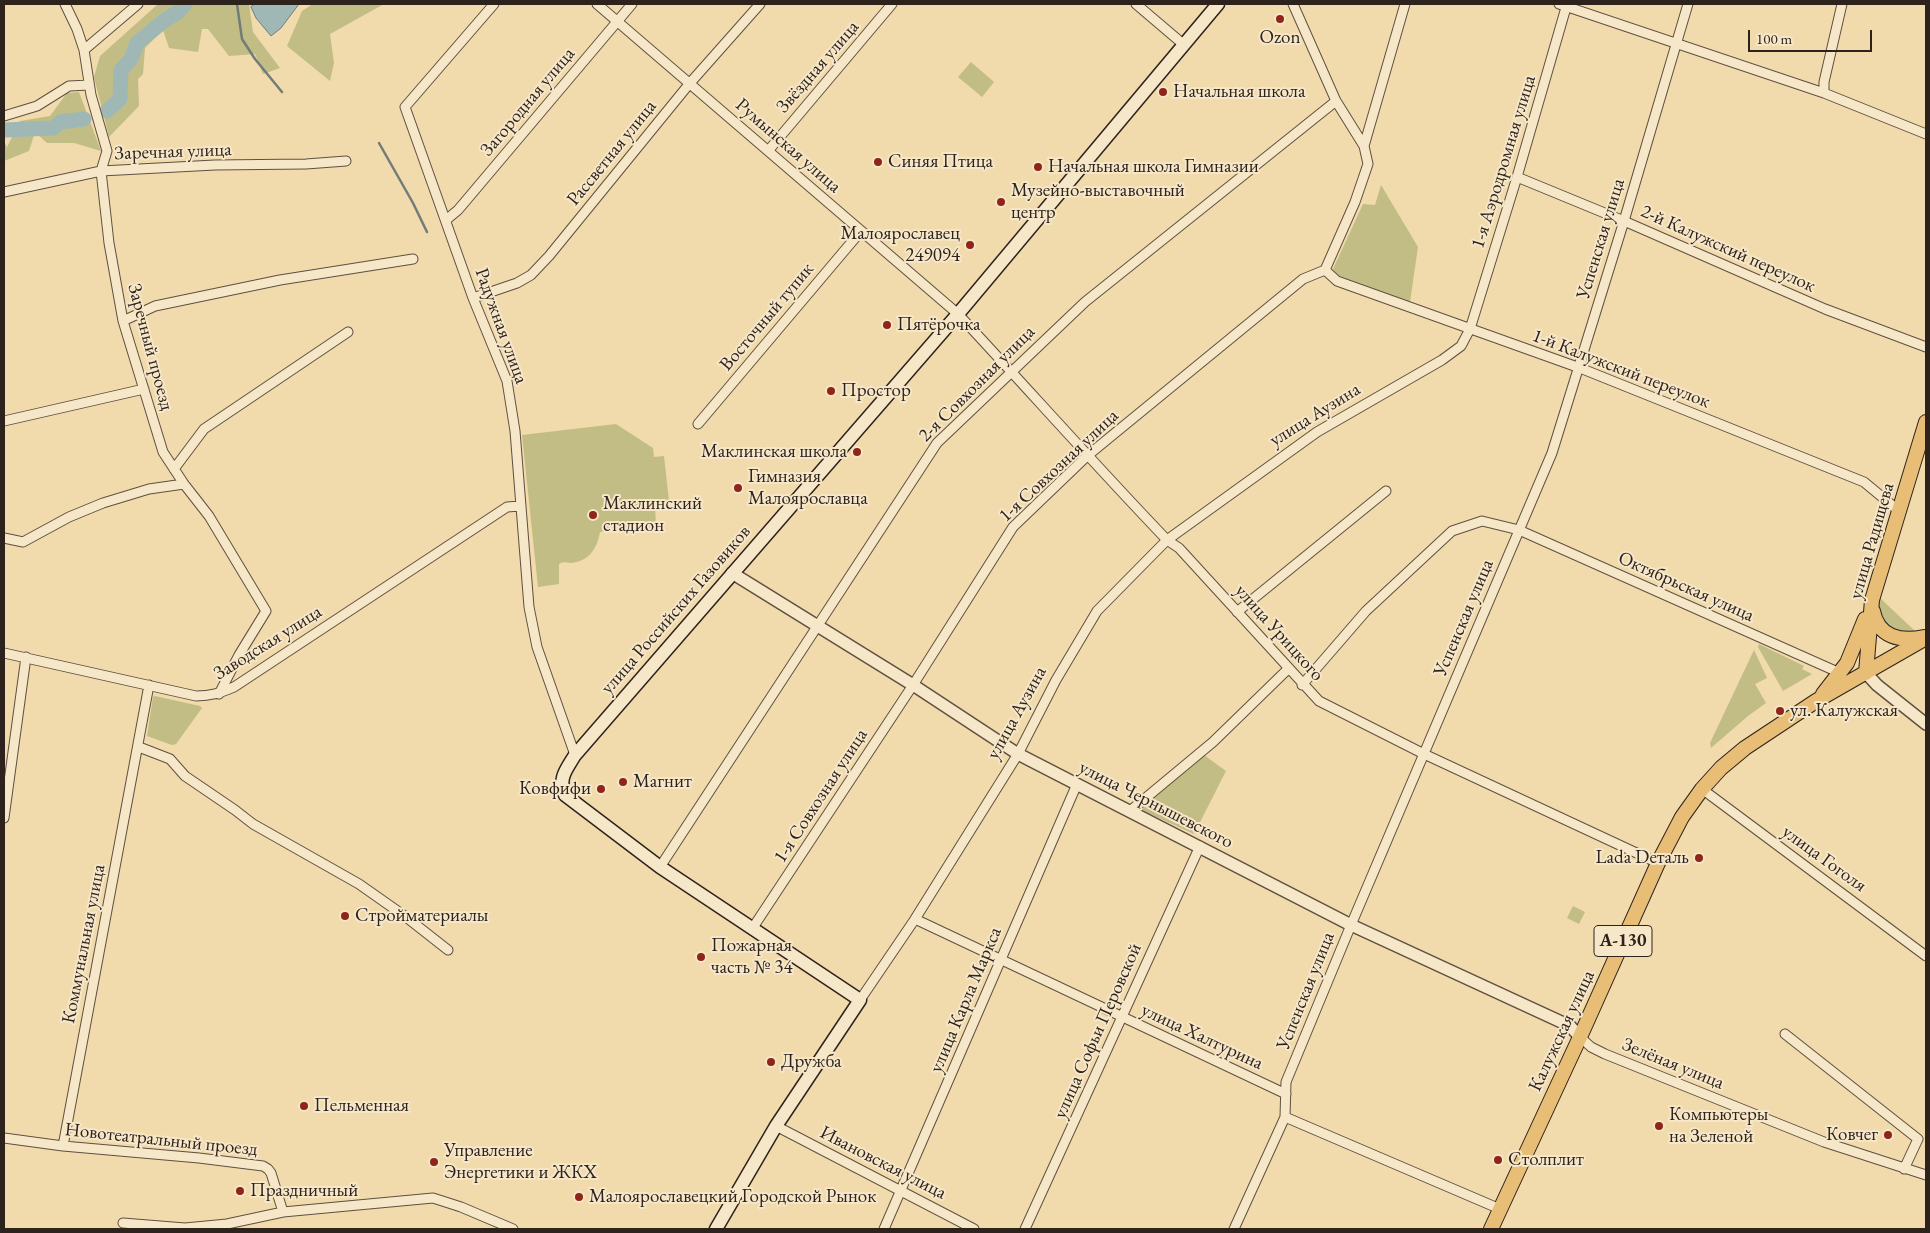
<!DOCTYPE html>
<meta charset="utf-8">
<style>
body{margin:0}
#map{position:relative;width:1930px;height:1233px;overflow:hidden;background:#f1daac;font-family:"EB Garamond",serif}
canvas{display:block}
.frame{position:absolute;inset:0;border:5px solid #2e221c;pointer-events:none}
.scale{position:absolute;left:1748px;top:30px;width:124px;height:22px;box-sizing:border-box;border:2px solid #2e221c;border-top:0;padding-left:6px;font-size:15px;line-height:18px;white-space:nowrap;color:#2e221c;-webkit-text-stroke:4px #f6e7c9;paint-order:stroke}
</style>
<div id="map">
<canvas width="1930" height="1233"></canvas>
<div class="frame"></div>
<div class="scale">100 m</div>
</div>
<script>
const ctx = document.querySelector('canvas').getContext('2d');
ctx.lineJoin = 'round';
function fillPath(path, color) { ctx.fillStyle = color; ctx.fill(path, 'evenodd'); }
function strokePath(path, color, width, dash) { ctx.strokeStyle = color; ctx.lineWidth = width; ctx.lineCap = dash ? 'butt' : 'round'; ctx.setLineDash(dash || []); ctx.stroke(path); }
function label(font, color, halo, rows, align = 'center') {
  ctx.font = font + ' "EB Garamond",serif'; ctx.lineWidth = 4; ctx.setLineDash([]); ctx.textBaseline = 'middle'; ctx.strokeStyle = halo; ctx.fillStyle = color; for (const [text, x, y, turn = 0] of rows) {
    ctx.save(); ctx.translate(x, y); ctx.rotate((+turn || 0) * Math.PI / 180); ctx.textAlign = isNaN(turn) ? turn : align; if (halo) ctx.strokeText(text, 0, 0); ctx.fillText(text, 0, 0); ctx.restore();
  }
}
const green = new Path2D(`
 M158,4H249L253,32L280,68L263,74L255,54L229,56L208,29H202L198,52L169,48L163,30L145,48L143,74L138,79L139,106L109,137L94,77L100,56Z
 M313,4H384L330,34L334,63L330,81L287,46L302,11Z
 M971,62L994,82L982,97L958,77Z
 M79,92L101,151L74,143H47L35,132L29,151L4,161V142L7,147L20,121L50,116L67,93Z
 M1381,185L1418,247L1410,302L1336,275L1333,269L1363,204L1375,205Z
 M616,424L653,448L654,457L664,456L669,501L655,504L656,527L600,532C597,548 590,561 571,563C566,563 564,561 559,564V584L538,587L522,435Z
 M1880,598L1915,631L1912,634L1887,629L1877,606Z
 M1759,644L1804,666L1802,669L1812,674L1783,691L1758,647Z
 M1754,650L1767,678L1755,684L1766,703L1748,716L1711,748L1710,743Z
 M155,696L200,706L202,708L176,744L172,745L147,736L153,697Z
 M1204,755L1226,771L1194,834L1139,809Z
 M1573,906L1585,912L1579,924L1567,918Z`);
const water = new Path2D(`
 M255,4H299L281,28L271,36L256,18L251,7Z`);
const stream = new Path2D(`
 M237,4L242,39L255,59L282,92
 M379,143L413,203L427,232`);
const river = new Path2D(`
 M107,111L120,99L121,70L131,59L137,43L165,20L178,12L185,4
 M4,130L54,128L60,122L84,119`);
const minor = new Path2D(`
 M65,4L77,29L84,50L91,95L107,151L101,171L109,243L123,321L163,452L184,484L209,516L266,611L239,655L219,694
 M494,4L405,107L473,298L507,381L515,431L529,607L537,647L575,755
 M597,4L958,314C1028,389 1096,466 1167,540L1179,548L1319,701L1424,754L1658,863
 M1136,4L1183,44
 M1559,4L1824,93L1926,134
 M84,50L138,4
 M1824,93V82L1842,4
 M4,116L37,106L69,86L89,85
 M1364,146L1405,4
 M768,151L892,4
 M1517,177L1624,221L1825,309L1926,347
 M4,192L101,171L215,165L306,164L346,161
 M446,220L458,210L632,4
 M1325,270L1337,281L1580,368L1864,482L1899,511
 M473,298L517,283L531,275L549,256L690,83L760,4
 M123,321L155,306L280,280L413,259
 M4,421L144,389
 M698,424L861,231
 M174,469L204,429L348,332
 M4,538L23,542L69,517L103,503L149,489L184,484
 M1237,612L1386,491
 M4,653L196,696C211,696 220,693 234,687L507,507L520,506
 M1302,685L1366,611L1452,531L1482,521L1519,530L1840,673
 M139,747L170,759L185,776L235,810L253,824L359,884L406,917L448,950
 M1702,789L1926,956
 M1130,811L1213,742L1288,669
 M4,818L26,657
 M660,867L937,443L1085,302L1336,101
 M915,919L1286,1094
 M752,929L913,685L1013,527L1087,456L1303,279L1325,270L1355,202L1368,164L1364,146L1336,101L1293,4
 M860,1000L915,919L1018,754L1056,680L1097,611L1167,540L1317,432L1442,360L1461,346L1470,329L1517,177L1567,4
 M1785,1034L1918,1139L1904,1169
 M1580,1037L1591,1047L1605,1054L1824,1142L1926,1175
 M1285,1117L1500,1209
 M776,1126L974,1229
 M4,1138L63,1146L199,1158L263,1166L268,1169L271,1173L283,1212
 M63,1146L149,685
 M123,1223L185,1228L227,1224L283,1212L433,1198L461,1207L513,1229
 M884,1229L1077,784
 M1025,1229L1200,846
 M1234,1229L1285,1117L1286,1082L1351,925L1552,453L1624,221L1688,4`);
const tertiary = new Path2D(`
 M732,573L913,685L1018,754L1351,925L1570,1026L1580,1037
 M1866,673L1877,685L1926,724`);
const secondary = new Path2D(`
 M716,1229L776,1126L860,1000L660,867L565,795C558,778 566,770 575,755L958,314L1218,4`);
const primary = new Path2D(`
 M1873,611C1878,637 1900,642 1924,637
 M1866,673L1872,600L1926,422
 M1823,694L1847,663L1865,619
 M1491,1229L1580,1037L1658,863L1682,817L1702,789L1721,768L1745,748L1816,701L1926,638`);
const markers = [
 [1280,19,5,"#8f2418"],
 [1163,92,5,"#8f2418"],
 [878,162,5,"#8f2418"],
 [1038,167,5,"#8f2418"],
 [1001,202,5,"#8f2418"],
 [970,245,5,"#8f2418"],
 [887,325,5,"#8f2418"],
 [831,391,5,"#8f2418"],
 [857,452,5,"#8f2418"],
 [738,488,5,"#8f2418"],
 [593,515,5,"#8f2418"],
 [1780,711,5,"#8f2418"],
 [623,782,5,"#8f2418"],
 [601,789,5,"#8f2418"],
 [1699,858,5,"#8f2418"],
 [345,916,5,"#8f2418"],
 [701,957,5,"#8f2418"],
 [771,1062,5,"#8f2418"],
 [304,1106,5,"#8f2418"],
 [1659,1126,5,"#8f2418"],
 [1888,1135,5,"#8f2418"],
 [1498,1160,5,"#8f2418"],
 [434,1162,5,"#8f2418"],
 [240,1191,5,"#8f2418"],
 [579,1197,5,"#8f2418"]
];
const shields = [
 [1623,941,58]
];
const shieldNames = [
 ["А-130",1623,941]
];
const poiNames = [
 ["Ozon",1280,38,"center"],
 ["Начальная школа",1173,92],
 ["Синяя Птица",888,162],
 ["Начальная школа Гимназии",1048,167],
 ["Музейно-выставочный",1011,191],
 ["центр",1011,213],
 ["Малоярославец",960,234,"right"],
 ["249094",960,256,"right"],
 ["Пятёрочка",897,325],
 ["Простор",841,391],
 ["Маклинская школа",847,452,"right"],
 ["Гимназия",748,477],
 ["Малоярославца",748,499],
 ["Маклинский",603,504],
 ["стадион",603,526],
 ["ул. Калужская",1790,711],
 ["Магнит",633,782],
 ["Ковфифи",591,789,"right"],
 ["Lada Dеталь",1689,858,"right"],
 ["Стройматериалы",355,916],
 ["Пожарная",711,946],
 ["часть № 34",711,968],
 ["Дружба",781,1062],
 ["Пельменная",314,1106],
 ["Компьютеры",1669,1115],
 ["на Зеленой",1669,1137],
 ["Ковчег",1878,1135,"right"],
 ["Управление",444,1151],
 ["Энергетики и ЖКХ",444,1173],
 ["Столплит",1508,1160],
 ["Праздничный",250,1191],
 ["Малоярославецкий Городской Рынок",589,1197]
];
const streetNames = [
 ["Звёздная улица",818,67,-49],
 ["Загородная улица",528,102,-50],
 ["Румынская улица",788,146,41],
 ["Заречная улица",173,152,-2],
 ["Рассветная улица",612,153,-51],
 ["1-я Аэродромная улица",1504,162,-73],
 ["Успенская улица",1601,239,-73],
 ["2-й Калужский переулок",1728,249,24],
 ["Восточный тупик",767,317,-50],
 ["Радужная улица",501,326,70],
 ["Заречный проезд",150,347,75],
 ["1-й Калужский переулок",1621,369,21],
 ["2-я Совхозная улица",977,384,-45],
 ["улица Аузина",1315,415,-32],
 ["1-я Совхозная улица",1059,466,-43],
 ["улица Радищева",1872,541,-74],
 ["Октябрьская улица",1686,587,24],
 ["улица Российских Газовиков",676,610,-49],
 ["Успенская улица",1464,618,-67],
 ["улица Урицкого",1279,633,48],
 ["Заводская улица",268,643,-32],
 ["улица Аузина",1017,713,-61],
 ["1-я Совхозная улица",821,796,-57],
 ["улица Чернышевского",1156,805,27],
 ["улица Гоголя",1824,859,36],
 ["Коммунальная улица",84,944,-79],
 ["Успенская улица",1306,991,-68],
 ["улица Карла Маркса",966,1000,-67],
 ["улица Софьи Перовской",1098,1031,-66],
 ["Калужская улица",1562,1031,-65],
 ["улица Халтурина",1202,1037,25],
 ["Зелёная улица",1673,1064,22],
 ["Новотеатральный проезд",161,1140,6],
 ["Ивановская улица",883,1163,27]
];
fillPath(green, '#c2bd84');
fillPath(water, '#9fb8b5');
strokePath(water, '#727c78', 1);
strokePath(stream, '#727c78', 2.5);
strokePath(river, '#9fb8b5', 15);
strokePath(minor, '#5f5040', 11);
strokePath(tertiary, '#5f5040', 14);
strokePath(secondary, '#2e221c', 15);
strokePath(primary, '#2e221c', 16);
strokePath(minor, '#f6e7c9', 9);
strokePath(tertiary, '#f6e7c9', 11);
strokePath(secondary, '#f6e7c9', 12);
strokePath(primary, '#e8bd76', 14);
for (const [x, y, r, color] of markers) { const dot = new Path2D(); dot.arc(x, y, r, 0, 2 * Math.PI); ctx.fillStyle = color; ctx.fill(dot); strokePath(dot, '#f6e7c9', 2); }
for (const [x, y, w] of shields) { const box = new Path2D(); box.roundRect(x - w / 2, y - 15.5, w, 31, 4); ctx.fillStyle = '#f6e7c9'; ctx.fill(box); strokePath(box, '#2e221c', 1); }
label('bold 18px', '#2e221c', null, shieldNames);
label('19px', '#2e221c', '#f6e7c9', poiNames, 'left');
label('19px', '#2e221c', '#f6e7c9', streetNames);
</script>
